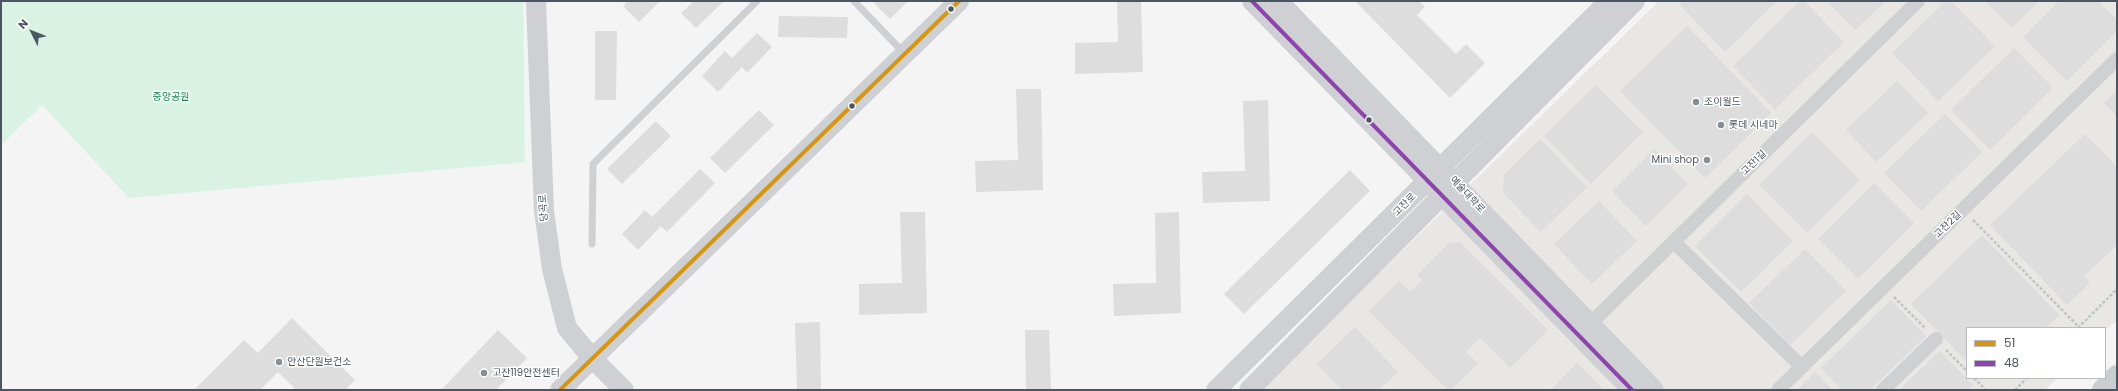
<!DOCTYPE html>
<meta charset="utf-8">
<style>
body{margin:0}
#map{position:relative;width:2118px;height:391px;overflow:hidden;background:#f4f4f4;font-family:Poppins,sans-serif}
canvas{display:block}
.frame{position:absolute;inset:0;border:2px solid #4a5661;pointer-events:none}
.legend{position:absolute;left:1966px;top:327px;width:140px;height:52px;box-sizing:border-box;background:#fff;border:1px solid #b7bbc0;margin:0;padding:5px 7px;list-style:none;font-size:12px;color:#4a5661}
.legend li{display:flex;align-items:center;gap:8px;height:20px}
.legend b{width:20px;border:1px solid #b7bbc0}
.north{position:absolute;left:12px;top:12px;width:40px;height:40px;-webkit-text-stroke:3px #fff;paint-order:stroke;rotate:312deg;font-size:11px;font-weight:700;line-height:16px;text-align:center;color:#4a5661}
.north::after{content:'';display:block;margin:auto;width:14px;height:18px;background:#4a5661;clip-path:polygon(50% 0,100% 100%,50% 72%,0 100%)}
</style>
<div id="map">
<canvas width="2118" height="391"></canvas>
<div class="frame"></div>
<ul class="legend">
<li><b style="height:5px;background:#d49613"></b>51</li>
<li><b style="height:5px;background:#8e44ad"></b>48</li>
</ul>
<div class="north">N</div>
</div>
<script>
const ctx = document.querySelector('canvas').getContext('2d');
ctx.lineJoin = 'round';
function fillPath(path, color) { ctx.fillStyle = color; ctx.fill(path, 'evenodd'); }
function strokePath(path, color, width, dash) { ctx.strokeStyle = color; ctx.lineWidth = width; ctx.lineCap = dash ? 'butt' : 'round'; ctx.setLineDash(dash || []); ctx.stroke(path); }
function label(font, color, halo, rows, align = 'center') {
  ctx.font = font + ' Poppins,"Noto Sans KR",sans-serif'; ctx.lineWidth = 3; ctx.setLineDash([]); ctx.textBaseline = 'middle'; ctx.strokeStyle = halo; ctx.fillStyle = color; for (const [text, x, y, turn = 0] of rows) {
    ctx.save(); ctx.translate(x, y); ctx.rotate((+turn || 0) * Math.PI / 180); ctx.textAlign = isNaN(turn) ? turn : align; if (halo) ctx.strokeText(text, 0, 0); ctx.fillText(text, 0, 0); ctx.restore();
  }
}
const commercial = new Path2D(`
 M1659,1H2117V320L2105,331V328H1967V378H2057L2045,390H1259Z`);
const green = new Path2D(`
 M1,1H523L525,162L129,198L42,105L1,145Z`);
const building = new Path2D(`
 M628,1H660L639,22L623,6Z
 M694,1H724L696,28L681,13Z
 M875,1H908L890,19L874,3Z
 M1117,1H1141L1143,72L1075,74V43L1118,42Z
 M1355,1H1419L1425,7L1417,15L1456,54L1466,44L1485,63L1450,98Z
 M1682,1H1777L1725,52L1679,4Z
 M1800,1H1804L1844,42L1775,109L1733,66Z
 M1827,1H1886L1855,30Z
 M1946,1H1951L1995,46L1938,101L1892,53Z
 M1985,1H2039L2012,28Z
 M2059,1H2098L2117,20V31L2067,81L2023,37Z
 M779,16L848,17L847,38L778,37Z
 M1687,26L1771,113L1705,178L1620,91Z
 M595,31H617L616,100H595Z
 M757,33L772,47L747,73L742,67L718,92L702,76L725,51L732,58Z
 M2014,48L2053,88L1990,150L1951,110Z
 M1897,81L1928,113L1876,162L1846,130Z
 M1596,85L1643,132L1591,184L1544,136Z
 M1016,89H1041L1043,190L976,192L975,161L1018,160Z
 M2117,90V116L2104,103Z
 M1268,100L1270,201L1203,203L1202,172L1245,171L1243,101Z
 M759,110L774,125L725,173L710,158Z
 M1945,114L1982,152L1921,211L1884,173Z
 M656,121L671,136L622,184L607,169Z
 M1812,132L1860,180L1807,233L1759,185Z
 M2085,134L2117,167V245L2084,276L2090,283L2067,305L1990,225Z
 M1540,139L1587,187L1541,232L1503,193L1504,175Z
 M1654,149L1688,184L1646,226L1612,191Z
 M700,169L715,183L667,232L661,226L638,250L622,234L645,210L652,217Z
 M1350,170L1370,191L1244,314L1224,294Z
 M1874,183L1914,223L1858,279L1818,239Z
 M1747,194L1793,241L1741,292L1695,246Z
 M1599,201L1637,241L1592,284L1554,244Z
 M900,212H925L927,313L859,315V284L902,283Z
 M1179,212L1181,313L1114,316L1113,284L1156,283L1155,213Z
 M1982,235L2059,315L2046,328H1967V362L1911,304Z
 M1460,242L1548,330L1510,368L1480,338L1466,352L1478,363L1452,390H1448L1369,311L1399,281L1410,292L1422,280L1417,275L1449,243Z
 M1805,249L1846,291L1790,345L1749,303Z
 M1891,300L1926,336L1870,390H1842L1821,368Z
 M292,318L355,380L345,390H296L278,372L260,390H194L244,340L258,353Z
 M820,322L821,390H797L795,323Z
 M1355,327L1398,372L1379,390H1342L1317,364Z
 M498,330L527,358L496,390H443L442,389Z
 M1025,330H1049L1051,390H1026Z
 M1940,351L1973,385L1968,390H1899Z
 M1577,363L1602,388L1600,390H1550Z
 M1815,372L1832,390H1797Z`);
const path = new Path2D(`
 M1973,220L2079,327
 M1894,297L1926,329
 M2078,328L2117,289
 M1946,350L1967,371
 M1974,378L1986,390
 M2015,390L2027,378`);
const lane = new Path2D(`
 M854,1L904,53
 M592,244L593,164L757,1`);
const street = new Path2D(`
 M1674,242L1802,367
 M1590,324L1918,1
 M1778,390L2117,59
 M1883,390L1936,339`);
const secondary = new Path2D(`
 M536,1L544,211L552,269L567,328L592,358L624,390
 M1252,1L1632,390
 M1278,1L1654,390
 M560,390L959,1
 M1216,390L1609,1
 M1249,390L1635,1`);
const primary = new Path2D(`
 M2103,390L2117,376`);
const bus1 = new Path2D(`
 M560,390L959,1`);
const bus2 = new Path2D(`
 M1252,1L1632,390`);
const markers = [
 [951,9,3.5,"#4a5661"],
 [1696,102,4,"#868d94"],
 [852,106,3.5,"#4a5661"],
 [1369,120,3.5,"#4a5661"],
 [1721,125,4,"#868d94"],
 [1707,160,4,"#868d94"],
 [279,362,4,"#868d94"],
 [484,373,4,"#868d94"]
];
const parkNames = [
 ["중앙공원",171,97]
];
const poiNames = [
 ["조이월드",1704,102],
 ["롯데 시네마",1729,125],
 ["Mini shop",1699,160,"right"],
 ["안산단원보건소",287,362],
 ["고잔119안전센터",492,373]
];
const streetNames = [
 ["고잔1길",1754,163,-45],
 ["예술대학로",1467,195,47],
 ["고잔로",1405,205,-45],
 ["당곡로",544,208,-94],
 ["고잔2길",1948,225,-44]
];
fillPath(commercial, '#e8e7e3');
fillPath(green, '#d9f2e3');
fillPath(building, '#ddddde');
strokePath(path, '#bcc7c4', 2.5, [3, 2]);
strokePath(lane, '#ced0d2', 7);
strokePath(street, '#ced0d2', 14);
strokePath(secondary, '#ced0d4', 20);
strokePath(primary, '#caced1', 22);
strokePath(bus1, '#d49613', 4);
strokePath(bus2, '#8e44ad', 4);
for (const [x, y, r, color] of markers) { const dot = new Path2D(); dot.arc(x, y, r, 0, 2 * Math.PI); ctx.fillStyle = color; ctx.fill(dot); strokePath(dot, '#fff', 1.5); }
label('10px', '#17864f', '#fff', parkNames);
label('10px', '#4a5661', '#fff', poiNames, 'left');
label('10px', '#4a5661', '#fff', streetNames);
</script>
